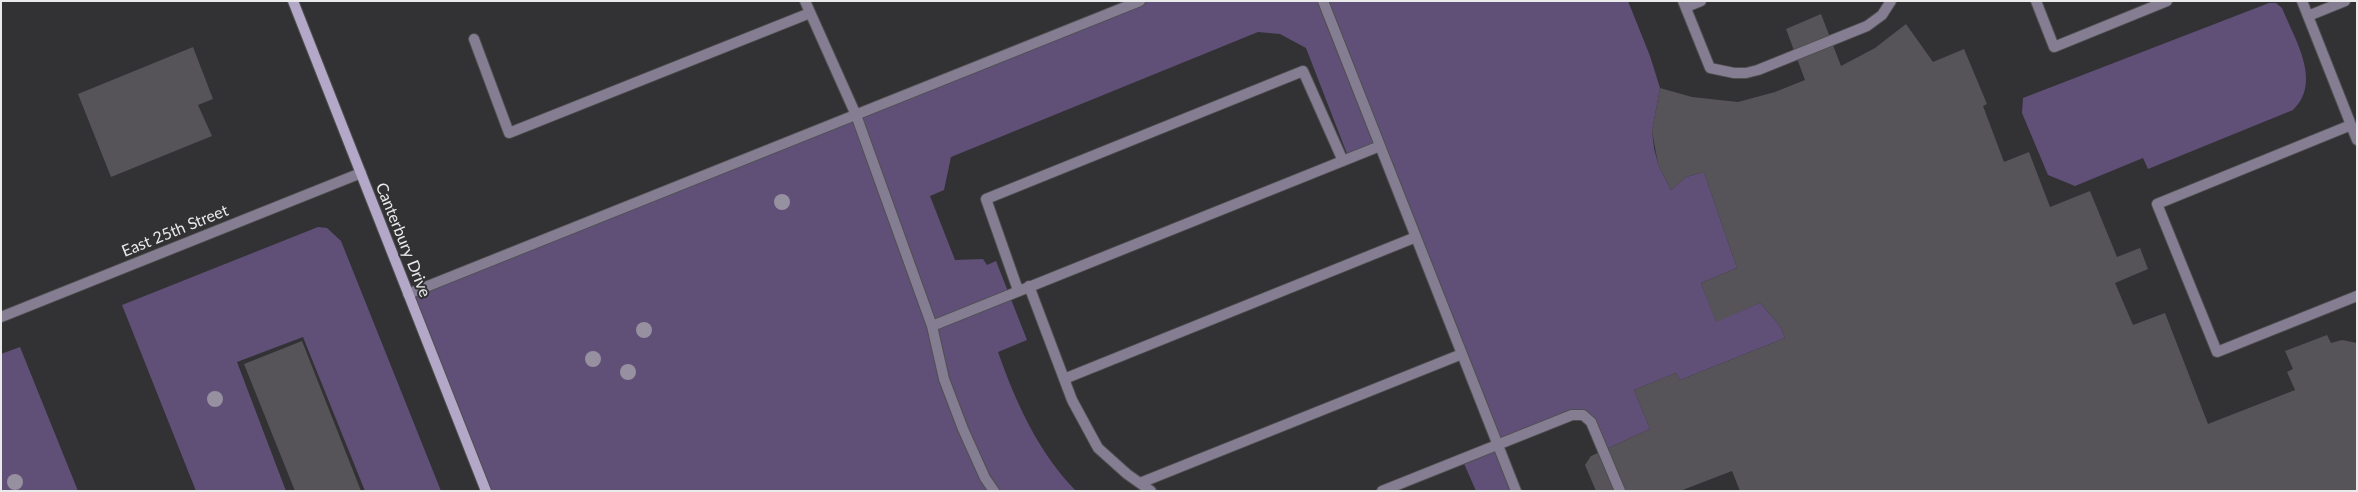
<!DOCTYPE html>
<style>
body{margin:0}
#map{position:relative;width:2358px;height:492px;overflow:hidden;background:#323134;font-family:Lato,sans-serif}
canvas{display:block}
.frame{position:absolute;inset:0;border:2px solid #eaeaeb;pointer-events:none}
</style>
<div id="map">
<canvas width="2358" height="492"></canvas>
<div class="frame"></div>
</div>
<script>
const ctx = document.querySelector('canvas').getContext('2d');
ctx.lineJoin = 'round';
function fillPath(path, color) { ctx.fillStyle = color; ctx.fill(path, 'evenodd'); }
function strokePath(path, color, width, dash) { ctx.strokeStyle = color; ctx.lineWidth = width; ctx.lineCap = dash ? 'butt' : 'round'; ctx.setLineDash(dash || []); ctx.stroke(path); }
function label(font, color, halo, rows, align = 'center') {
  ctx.font = font + ' Lato,sans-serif'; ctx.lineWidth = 4; ctx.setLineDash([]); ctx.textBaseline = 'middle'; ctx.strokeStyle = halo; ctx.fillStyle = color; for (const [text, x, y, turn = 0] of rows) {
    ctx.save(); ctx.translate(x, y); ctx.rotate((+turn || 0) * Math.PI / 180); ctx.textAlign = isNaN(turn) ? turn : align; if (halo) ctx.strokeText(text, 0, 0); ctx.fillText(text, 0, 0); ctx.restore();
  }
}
const green = new Path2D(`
 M1140,1H1628L1650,56L1660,88L1652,131L1654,148L1658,164L1671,190L1686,177L1704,172L1737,268L1701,283L1716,321L1760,303L1780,326L1785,338L1680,380L1676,373L1634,390L1650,429L1604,450L1583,415L1498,444L1516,491H1476L1462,459L1498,444L1381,146L1349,159L1306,48L1280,34L1258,32L951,157L944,190L930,196L955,260L983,259L987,265L996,261L1027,340L998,352C1016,403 1038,452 1076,491H486L408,294Z
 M2269,3H2276L2282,8C2294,38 2323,82 2293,110L2148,169L2143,158L2075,186L2048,175L2022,113L2023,98Z
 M318,227L327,228L341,241L441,491H365L303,337L237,362L286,491H196L122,305Z
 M20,347L78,491H1V354Z`);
const building = new Path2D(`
 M1821,14L1841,66L1875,48L1906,24L1933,62L1964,49L1987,104L1983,106L2004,162L2029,152L2050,207L2090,191L2117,257L2140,248L2148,269L2115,283L2133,325L2165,313L2208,424L2295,390L2287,372L2293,369L2285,351L2327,335L2331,343L2342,340L2357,343V491H1740L1732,471L1680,491H1596L1585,465L1591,456L1650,429L1634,390L1676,373L1680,380L1785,338L1780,326L1760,303L1716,322L1701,283L1737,268L1704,172L1686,177L1671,190L1658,164L1652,131L1660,88L1692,97L1738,102L1775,92L1805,80L1786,29Z
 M193,47L213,99L198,105L212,136L111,177L78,94Z
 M302,341L361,491H295L244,364Z`);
const lane = new Path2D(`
 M805,1L856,115L932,326L944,379L963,429L985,478L994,491
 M1323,1L1516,491
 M1683,1L1710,68L1734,73H1746L1758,70L1867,26L1882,15L1891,1
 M2036,1L2054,47L2167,1
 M2302,1L2357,140
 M1686,7L1701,1
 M2308,16L2345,1
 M474,39L509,133L810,13
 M2351,125L2157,204L2217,352L2357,296
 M1029,286L1072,400L1098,448L1127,474L1151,491
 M1018,290L986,199L1303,71L1343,161
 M408,294L1140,1
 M932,326L1380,146
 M1064,379L1416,237
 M1140,483L1462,354
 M1382,491L1572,415H1583L1591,422L1620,491`);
const street = new Path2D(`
 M1,317L361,173`);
const secondary = new Path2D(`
 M293,1L486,491`);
const trees = [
 [782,202],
 [644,330],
 [593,359],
 [628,372],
 [215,399],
 [15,482]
];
const streetNames = [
 ["East 25th Street",175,231,-22],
 ["Canterbury Drive",403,240,68]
];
fillPath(green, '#605078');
fillPath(building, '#565458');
strokePath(lane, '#4f4f51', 12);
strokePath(street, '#4f4f51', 12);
strokePath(secondary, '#4f4f51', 12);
strokePath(lane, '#857d91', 10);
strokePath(street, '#857d91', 10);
strokePath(secondary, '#b3a8c7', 10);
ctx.fillStyle = '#9690a0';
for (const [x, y] of trees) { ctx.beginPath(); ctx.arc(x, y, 8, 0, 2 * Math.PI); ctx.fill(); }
label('16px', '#eaeaeb', '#323134', streetNames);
</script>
